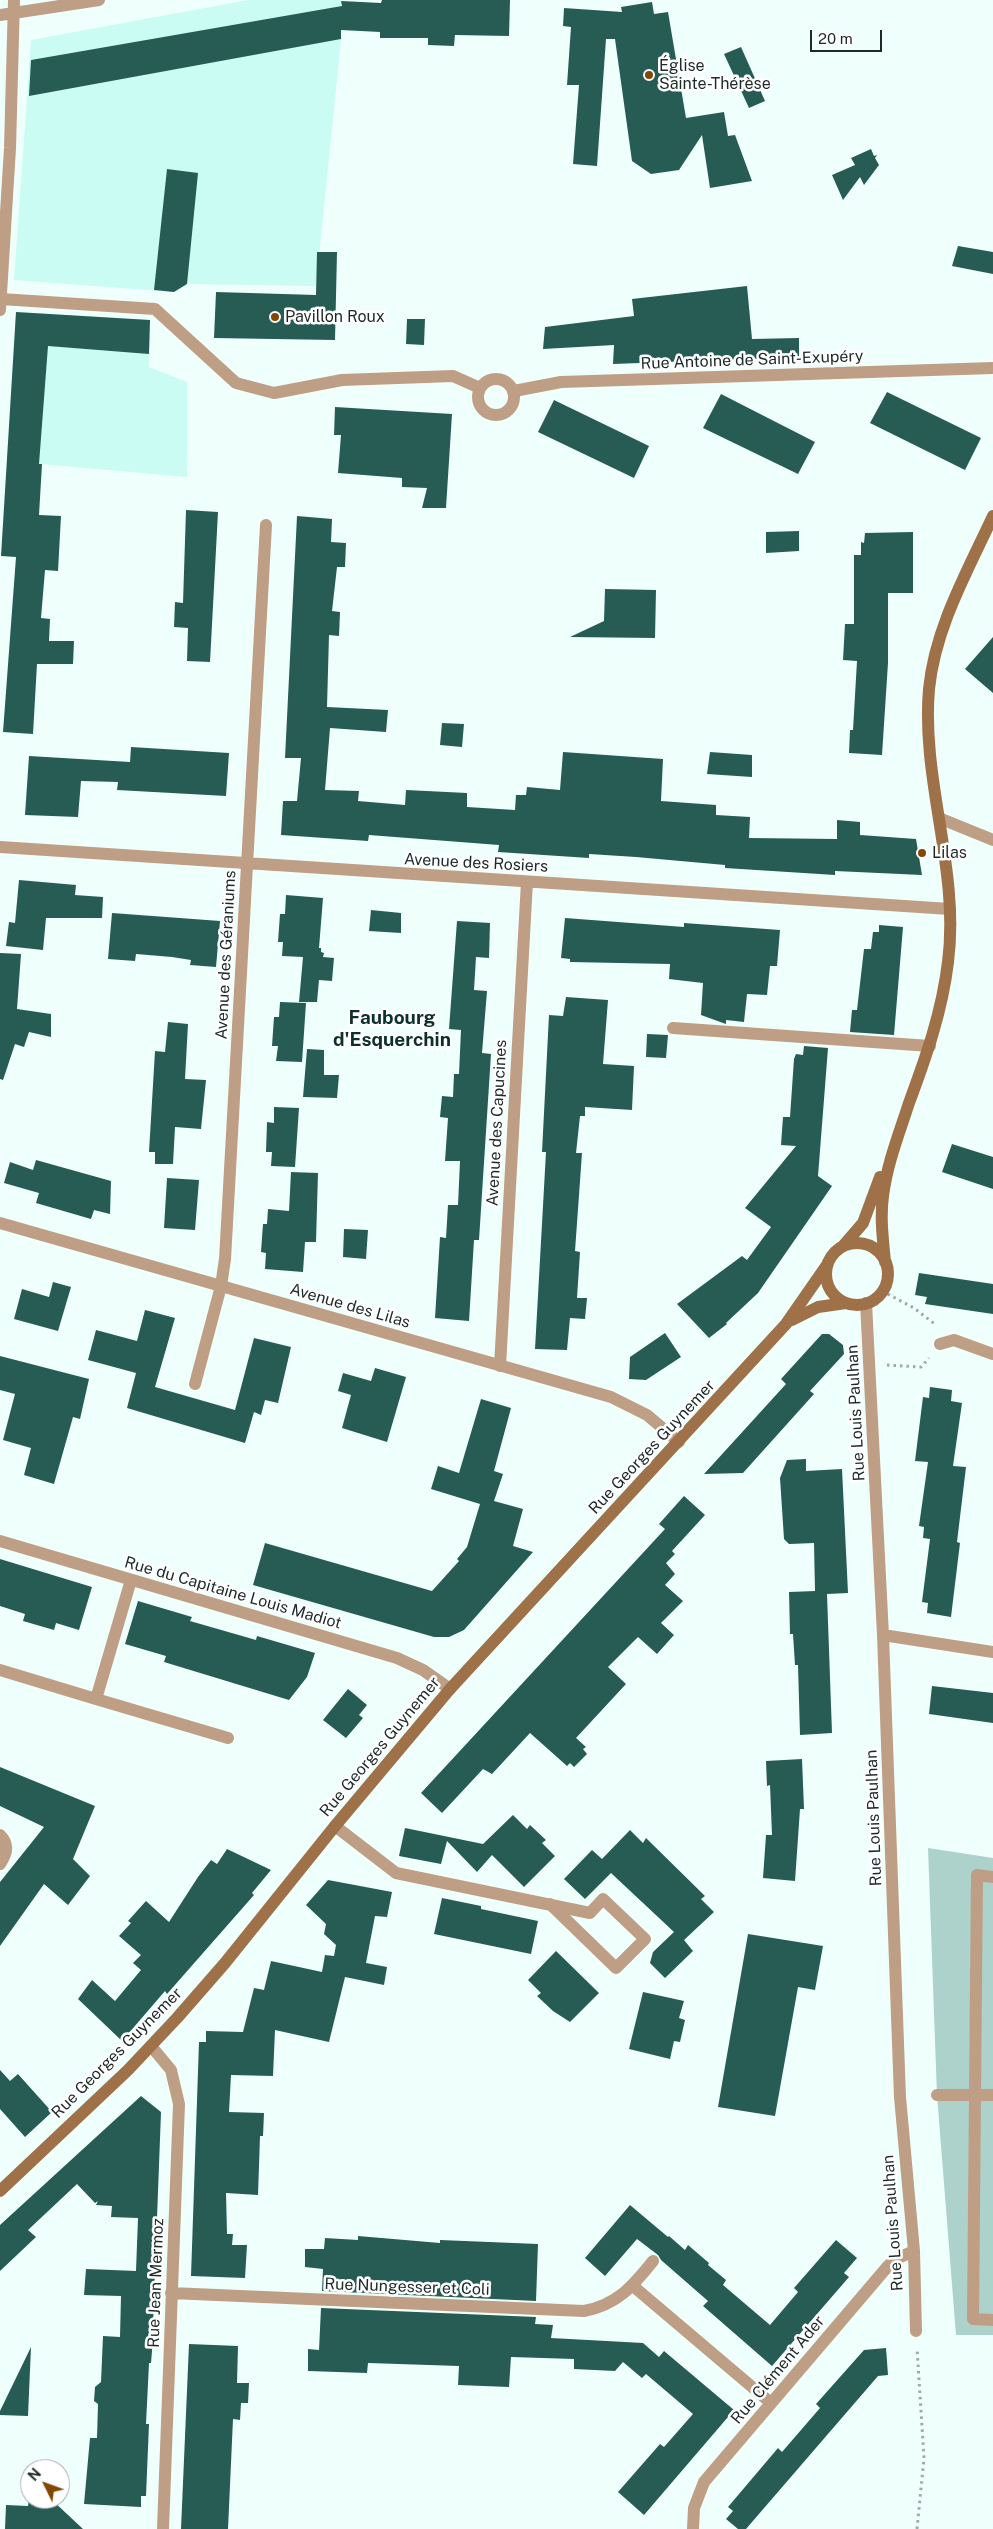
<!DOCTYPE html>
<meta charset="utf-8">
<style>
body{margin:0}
#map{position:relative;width:993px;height:2529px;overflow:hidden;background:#effffc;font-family:"Public Sans",sans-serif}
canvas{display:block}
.north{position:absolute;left:20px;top:2459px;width:50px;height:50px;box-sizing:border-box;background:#fff;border:1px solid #a4aaa9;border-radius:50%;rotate:312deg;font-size:14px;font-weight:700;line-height:20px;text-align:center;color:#1c2a28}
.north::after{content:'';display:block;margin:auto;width:18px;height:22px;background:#824700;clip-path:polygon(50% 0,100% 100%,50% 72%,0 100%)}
.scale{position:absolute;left:810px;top:30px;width:72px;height:22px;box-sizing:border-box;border:2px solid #1c2a28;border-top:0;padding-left:6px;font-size:15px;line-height:18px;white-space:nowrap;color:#1c2a28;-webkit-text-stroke:4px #fff;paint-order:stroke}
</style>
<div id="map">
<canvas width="993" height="2529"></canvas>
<div class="north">N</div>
<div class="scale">20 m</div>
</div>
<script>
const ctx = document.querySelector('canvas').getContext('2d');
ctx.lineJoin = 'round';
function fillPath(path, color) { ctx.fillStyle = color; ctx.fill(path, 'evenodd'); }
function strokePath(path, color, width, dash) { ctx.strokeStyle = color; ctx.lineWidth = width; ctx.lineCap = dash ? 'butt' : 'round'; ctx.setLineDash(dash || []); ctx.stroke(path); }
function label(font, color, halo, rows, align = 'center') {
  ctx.font = font + ' "Public Sans",sans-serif'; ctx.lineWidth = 5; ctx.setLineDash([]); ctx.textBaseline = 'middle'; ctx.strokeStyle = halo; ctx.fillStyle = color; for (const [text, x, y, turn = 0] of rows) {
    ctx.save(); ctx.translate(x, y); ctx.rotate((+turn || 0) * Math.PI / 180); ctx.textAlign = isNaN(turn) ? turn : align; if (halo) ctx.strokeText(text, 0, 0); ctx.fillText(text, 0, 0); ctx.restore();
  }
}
const built = new Path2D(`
 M248,0H341V39L316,286L187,284L174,292L14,280L31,40Z
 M16,312L150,320L149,367L187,382V477L7,461Z`);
const green = new Path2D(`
 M928,1848L993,1858V2335H956L937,2095Z`);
const building = new Path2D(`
 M382,0H510L509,36L455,35L454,46L428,45V38H380V32L341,30V39L29,96L31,60L342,6L341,1L381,3Z
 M652,2L654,14L668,12L686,118L724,112L728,136L735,135L752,181L710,188L702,135L679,170L651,174L632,161L615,39H606L597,166L573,164L579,85H567L571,27L563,26L564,8L622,12L621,7Z
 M741,47L765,101L749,108L724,54Z
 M871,149L874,156L877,155L875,158L879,165L864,185L860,177L843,200L832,175L855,165L851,158Z
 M167,169L198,173L187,284L174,292L154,290Z
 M958,246L993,252V274L952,266Z
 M317,252H337L335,340L214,338L216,292L316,295Z
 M747,286L752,339L799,338V357L613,364L614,345L543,349L545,327L634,316L632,299Z
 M16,312L150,320L149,354L48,346L39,464H42L39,515L61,516L58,571L45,570L41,618L50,619L49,641H74L73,664H37L33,734L3,732L16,557L1,556Z
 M407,319H425L424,345L406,344Z
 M887,392L981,438L965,470L870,423Z
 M721,394L815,442L798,474L703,428Z
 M554,400L649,446L634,478L538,432Z
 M335,407L452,414L446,508H422L427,488L402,487V478L338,473L341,435H334Z
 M186,510L218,512L210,662L187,661L188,628L174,627L175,602L183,603Z
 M297,516L332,519L331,542L346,543L345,567H337L332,611L340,612L339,636L329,635L327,707L388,710L386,732L330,728L325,790L359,791L358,801L405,805L406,790L467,793V807L515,810L516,795H526L527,787L560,790L563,752L663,759L661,801L716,805V815L750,817L749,838L837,839V820L860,822V835L916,839L922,875L835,871V875L725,868V865L636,857L589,854V858L498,852L499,845L369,835L368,841L281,835L283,801H297L301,758H285Z
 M799,531V551L766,553V532Z
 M913,532V593H888V663L882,755L849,753L850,730H853L857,661L843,660L845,624H854V555H861V542L864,543L865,533Z
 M605,589L656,590L655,638L570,637L604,621Z
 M993,637V693L965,669Z
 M442,723L464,724L462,747L440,745Z
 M131,747L229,753L226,796L117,790L118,782L81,781L78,817L25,815L29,756L130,762Z
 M710,752L752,755V777L707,774Z
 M19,880L76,885L75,895L103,897L102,918H46L43,950L6,946L9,922L15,923Z
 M286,895L323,898L319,948H321V952L324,953L323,957L334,958L332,981L319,980L317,1002H299L303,957L282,956L283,942H278L280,914H285Z
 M371,910L401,913V933L369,931Z
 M112,913L220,921L216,967L190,965L191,960L172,957L136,954L135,961L108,959Z
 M565,918L684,927V923L780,930L777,966H770L767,995L747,994L744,1022L726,1020V1024L723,1023L701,1015L703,983L669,979L670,964L570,962V959L561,958Z
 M457,921L490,923L489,958L476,957L474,990L487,991L482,1053L491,1054L479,1240H474L469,1321L435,1318L440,1237L446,1238L448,1205H458L460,1161H445L448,1118L440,1117L442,1096L453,1097L454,1074H459L461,1030L449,1029Z
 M879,925L903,927L894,1035L850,1032L852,1010H857L864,949H871L873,932H879Z
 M0,953L21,954L17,1009L51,1014V1037L29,1032L24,1047L15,1044L3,1080L0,1079Z
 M566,997L608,1000L603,1064L634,1066L632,1110L585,1107V1116H580L576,1153H582L575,1251L580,1252L577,1298H587L585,1319L570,1318L567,1350L535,1349L546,1152H542L549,1015L563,1016Z
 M280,1002L306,1003L302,1062L276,1061L278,1046H272L274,1017H279Z
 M168,1022L188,1024L185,1079L206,1080L201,1129L175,1127L173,1164H155V1152H149L155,1051L165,1052Z
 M647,1034L668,1035L666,1058L646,1057Z
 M804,1046L828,1048L818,1176L832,1186L758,1293L726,1323L727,1324L709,1338L677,1304L742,1256L747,1260L771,1227L745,1208L796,1146L781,1145L783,1117H790L794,1059L796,1054L803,1055Z
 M307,1049L324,1050V1075H339L337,1098L303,1097Z
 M274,1107L299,1108L295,1167L271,1166L272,1152H266L267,1122L274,1123Z
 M952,1144L993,1157V1189L942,1172Z
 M36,1160L111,1181L110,1214L94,1210L91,1219L36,1203L39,1193L4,1183L10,1162L33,1170Z
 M291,1172L318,1173L316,1242H305L303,1272L265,1269L266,1253L261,1252L263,1224H267L268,1209L289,1211Z
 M167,1178L199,1180L195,1230L164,1228Z
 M344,1229L368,1230L366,1259L343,1257Z
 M919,1273L993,1284V1314L925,1304L927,1297L915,1295Z
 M53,1282L71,1287L58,1331L14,1319L22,1289L49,1297Z
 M145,1310L175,1318L155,1387L235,1410L254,1338L291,1347L278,1403L265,1400L261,1415L254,1412L245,1443L127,1408L136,1373L88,1360L96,1330L137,1341Z
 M665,1333L681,1357L646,1380L629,1379L630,1357Z
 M822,1334H829L843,1345L844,1354L810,1391L814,1394L743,1473L704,1474L786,1384L781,1379Z
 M0,1356L89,1379L80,1419L73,1417L54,1484L24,1475L31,1448L3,1440L15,1394L0,1390Z
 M375,1368L406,1377L387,1442L342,1428L351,1395L338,1391L343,1373L371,1381Z
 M930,1387L952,1390L951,1401L962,1403L953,1466L966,1467L957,1542L960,1543L951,1617L927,1613L928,1603L922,1602L930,1539L923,1538L924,1527L919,1526L928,1462L915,1461L923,1397L929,1398Z
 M481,1399L511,1408L494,1471L503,1474L494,1501L523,1509L513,1546L533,1552L464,1630L449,1637H434L253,1585L265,1543L432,1591L459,1561L457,1559L467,1547L480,1504L431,1489L438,1466L459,1473Z
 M806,1459V1471L842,1469L848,1593L827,1594L832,1733L800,1735L798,1665H795L793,1634H790L789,1592L815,1591L814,1543L789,1544L784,1539L780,1478L787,1460Z
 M684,1496L705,1515L672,1551L675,1554L666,1563L675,1574L665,1585L683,1601L661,1623L674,1635L657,1654L638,1637L608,1667L626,1684L576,1738L586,1747L583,1749L587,1754L574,1767L570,1763L567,1766L530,1733L492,1774L483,1769L442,1813L421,1793L665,1529L659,1524Z
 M0,1559L92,1587L79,1630L56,1623L54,1630L23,1621L25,1614L0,1606Z
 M138,1601L192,1617L190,1621L256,1640L257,1636L315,1653L307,1677L289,1700L164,1662L166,1656L125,1644Z
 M932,1686L993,1693V1723L929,1714Z
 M348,1689L367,1705L359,1715L363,1718L346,1738L323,1720Z
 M802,1759L804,1809H800L795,1881L763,1878L766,1835H772L770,1785L767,1786L766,1761Z
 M0,1767L95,1806L73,1859L90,1876L68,1905L44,1884L0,1946V1882L44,1827L0,1806Z
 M513,1815L527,1829L530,1825L546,1840L542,1843L555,1856L524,1887L492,1855L477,1872L447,1841L441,1864L399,1856L405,1828L483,1844Z
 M630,1830L643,1843L646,1838L705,1896L701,1899L714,1912L684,1940L693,1951L665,1978L650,1963L653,1952L674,1932L611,1873L585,1899L564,1879L592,1850L602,1859Z
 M227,1849L271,1870L252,1893L254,1895L167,1994L165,1991L122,2041L78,1999L92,1980L115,2001L141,1970L133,1963L141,1955L119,1936L131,1923L128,1921L146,1901L169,1922L198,1877L211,1860L217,1864Z
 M328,1880L392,1892L387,1917L375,1916L366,1963L387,1967L384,1985L345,1977L329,2042L275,2030L273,2076L231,2075L229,2112L264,2113L263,2136H260L258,2195L226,2193L227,2234H233L232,2245H247L245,2278L191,2276L199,2042H206V2031L243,2032L254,1988L264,1990L271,1961L322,1972L325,1955L334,1956L336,1945L324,1934L326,1924L306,1905Z
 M442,1898L481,1906V1909L538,1921L531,1954L434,1934Z
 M748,1934L823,1946L815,1990L798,1987L775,2116L718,2107Z
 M556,1951L599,1993L570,2022L553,2011L537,1996L541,1993L528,1980Z
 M643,1992L684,2001L679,2018L685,2020L680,2042L674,2041L670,2059L629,2049Z
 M0,2070L10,2081L18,2074L52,2112L25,2137L0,2109Z
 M141,2096L161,2112L152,2351L151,2363H149L146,2424H149L146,2496H141V2507L84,2504L90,2438H97L98,2404L94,2401L95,2387L101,2382L103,2336L120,2337L121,2296L84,2295L86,2269L136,2271L138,2218L111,2217L112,2206L96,2205L98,2201L95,2203L77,2184L28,2230L36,2237L0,2271V2225Z
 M630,2205L668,2237L669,2236L685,2250L688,2245L709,2263L708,2265L726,2280L723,2285L770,2325L798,2292L794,2288L836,2240L857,2258L844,2273L849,2277L772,2366L703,2306L708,2301L661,2260L658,2255L637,2239L605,2276L585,2258Z
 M358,2236L440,2243V2240L538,2244L536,2301L322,2291L323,2269L305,2267V2249H324L325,2238L358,2240Z
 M321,2308L536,2317L535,2324L553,2325L551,2338L643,2343L659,2357L664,2351L734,2410L644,2515L618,2492L660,2444L664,2447L693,2414L646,2374L642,2378L623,2362L615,2371L574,2369V2359L511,2357L509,2387L458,2385L459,2366L368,2363L367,2373L308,2371V2349L319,2350Z
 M189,2344L238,2346L237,2383H249L248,2403H241L240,2420L233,2419L228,2529H181Z
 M31,2347L28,2416L0,2415V2411Z
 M886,2348L888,2375L878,2376L746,2529H738L726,2519L733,2511L728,2507L778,2448L782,2452L820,2408L816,2404L864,2350Z
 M29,2499H51L83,2529H5L6,2505L28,2506Z`);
const path = new Path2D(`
 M882,1291L914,1308L936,1325
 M887,1365L921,1367L929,1358
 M917,2529L924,2458L917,2348`);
const lane = new Path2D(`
 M478 397a18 18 0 1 1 36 0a18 18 0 1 1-36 0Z
 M673,1028L930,1046
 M131,1580L96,1699L228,1738
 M0,1670L96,1699
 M993,1877L977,1875L973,2319L993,2320
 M937,2095H993`);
const street = new Path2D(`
 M0,15L99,0
 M1,299L155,309L236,383L274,393L342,380L453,376L480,388
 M0,310L10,148L14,0
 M514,391L561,382L993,368
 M939,818L993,840
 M0,847L950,909
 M0,1223L611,1397L647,1415L679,1442
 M866,1303L883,1635L900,2097L914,2251L916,2331
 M940,1344L954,1340L993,1354
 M500,1366L527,882
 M195,1384L221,1286L225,1259L266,525
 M0,1541L397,1658L423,1670L450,1689
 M883,1635L993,1652
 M335,1826L396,1873L590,1913L603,1899L645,1939L616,1968L550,1904
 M0,1835C9,1844 7,1854 0,1864
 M151,2046L171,2070L179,2104L163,2529
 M633,2286L771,2403
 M171,2293L584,2311C617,2305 633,2286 653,2261
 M693,2529L694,2508L704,2482L888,2266L896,2259L914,2251`);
const secondary = new Path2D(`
 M826 1274a31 31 0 1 1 62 0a31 31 0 1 1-62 0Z
 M844,1245L863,1223L880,1177
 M885,1262C883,1240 880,1218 883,1196C887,1164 899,1134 909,1103C926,1057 942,1012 948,962C960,870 921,781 929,689C935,628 967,572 993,516
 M792,1320L818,1307L846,1303
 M0,2191L128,2070L177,2018L225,1963L335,1826L450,1689L786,1324L827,1265`);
const markers = [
 [649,75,5,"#824700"],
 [275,317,5,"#824700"],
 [922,853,5,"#824700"]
];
const poiNames = [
 ["Église",659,66],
 ["Sainte-Thérèse",659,84],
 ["Pavillon Roux",285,317],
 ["Lilas",932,853]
];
const streetNames = [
 ["Rue Antoine de Saint-Exupéry",752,360,-2],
 ["Avenue des Rosiers",476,863,3],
 ["Avenue des Géraniums",226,955,-87],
 ["Avenue des Capucines",497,1123,-87],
 ["Avenue des Lilas",350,1306,16],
 ["Rue Louis Paulhan",856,1413,-93],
 ["Rue Georges Guynemer",652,1447,-47],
 ["Rue du Capitaine Louis Madiot",233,1593,16],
 ["Rue Georges Guynemer",380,1747,-50],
 ["Rue Louis Paulhan",874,1818,-92],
 ["Rue Georges Guynemer",117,2053,-45],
 ["Rue Louis Paulhan",893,2223,-94],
 ["Rue Jean Mermoz",156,2283,-88],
 ["Rue Nungesser et Coli",407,2287,2],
 ["Rue Clément Ader",778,2370,-50]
];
const quarterNames = [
 ["Faubourg",392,1018],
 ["d'Esquerchin",392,1040]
];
fillPath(built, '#cbfcf3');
fillPath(green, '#add1cb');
fillPath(building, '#275c54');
strokePath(path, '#9caba9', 3, [2.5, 4]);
strokePath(lane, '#be9e84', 12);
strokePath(street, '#be9e84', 12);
strokePath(secondary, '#9f7149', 12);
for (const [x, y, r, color] of markers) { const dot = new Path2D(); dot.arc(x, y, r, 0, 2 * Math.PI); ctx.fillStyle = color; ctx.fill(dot); strokePath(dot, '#fff', 2); }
label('16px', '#1c2a28', '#fff', poiNames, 'left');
label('16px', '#1c2a28', '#fff', streetNames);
label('bold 19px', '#0c302b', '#fff', quarterNames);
</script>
